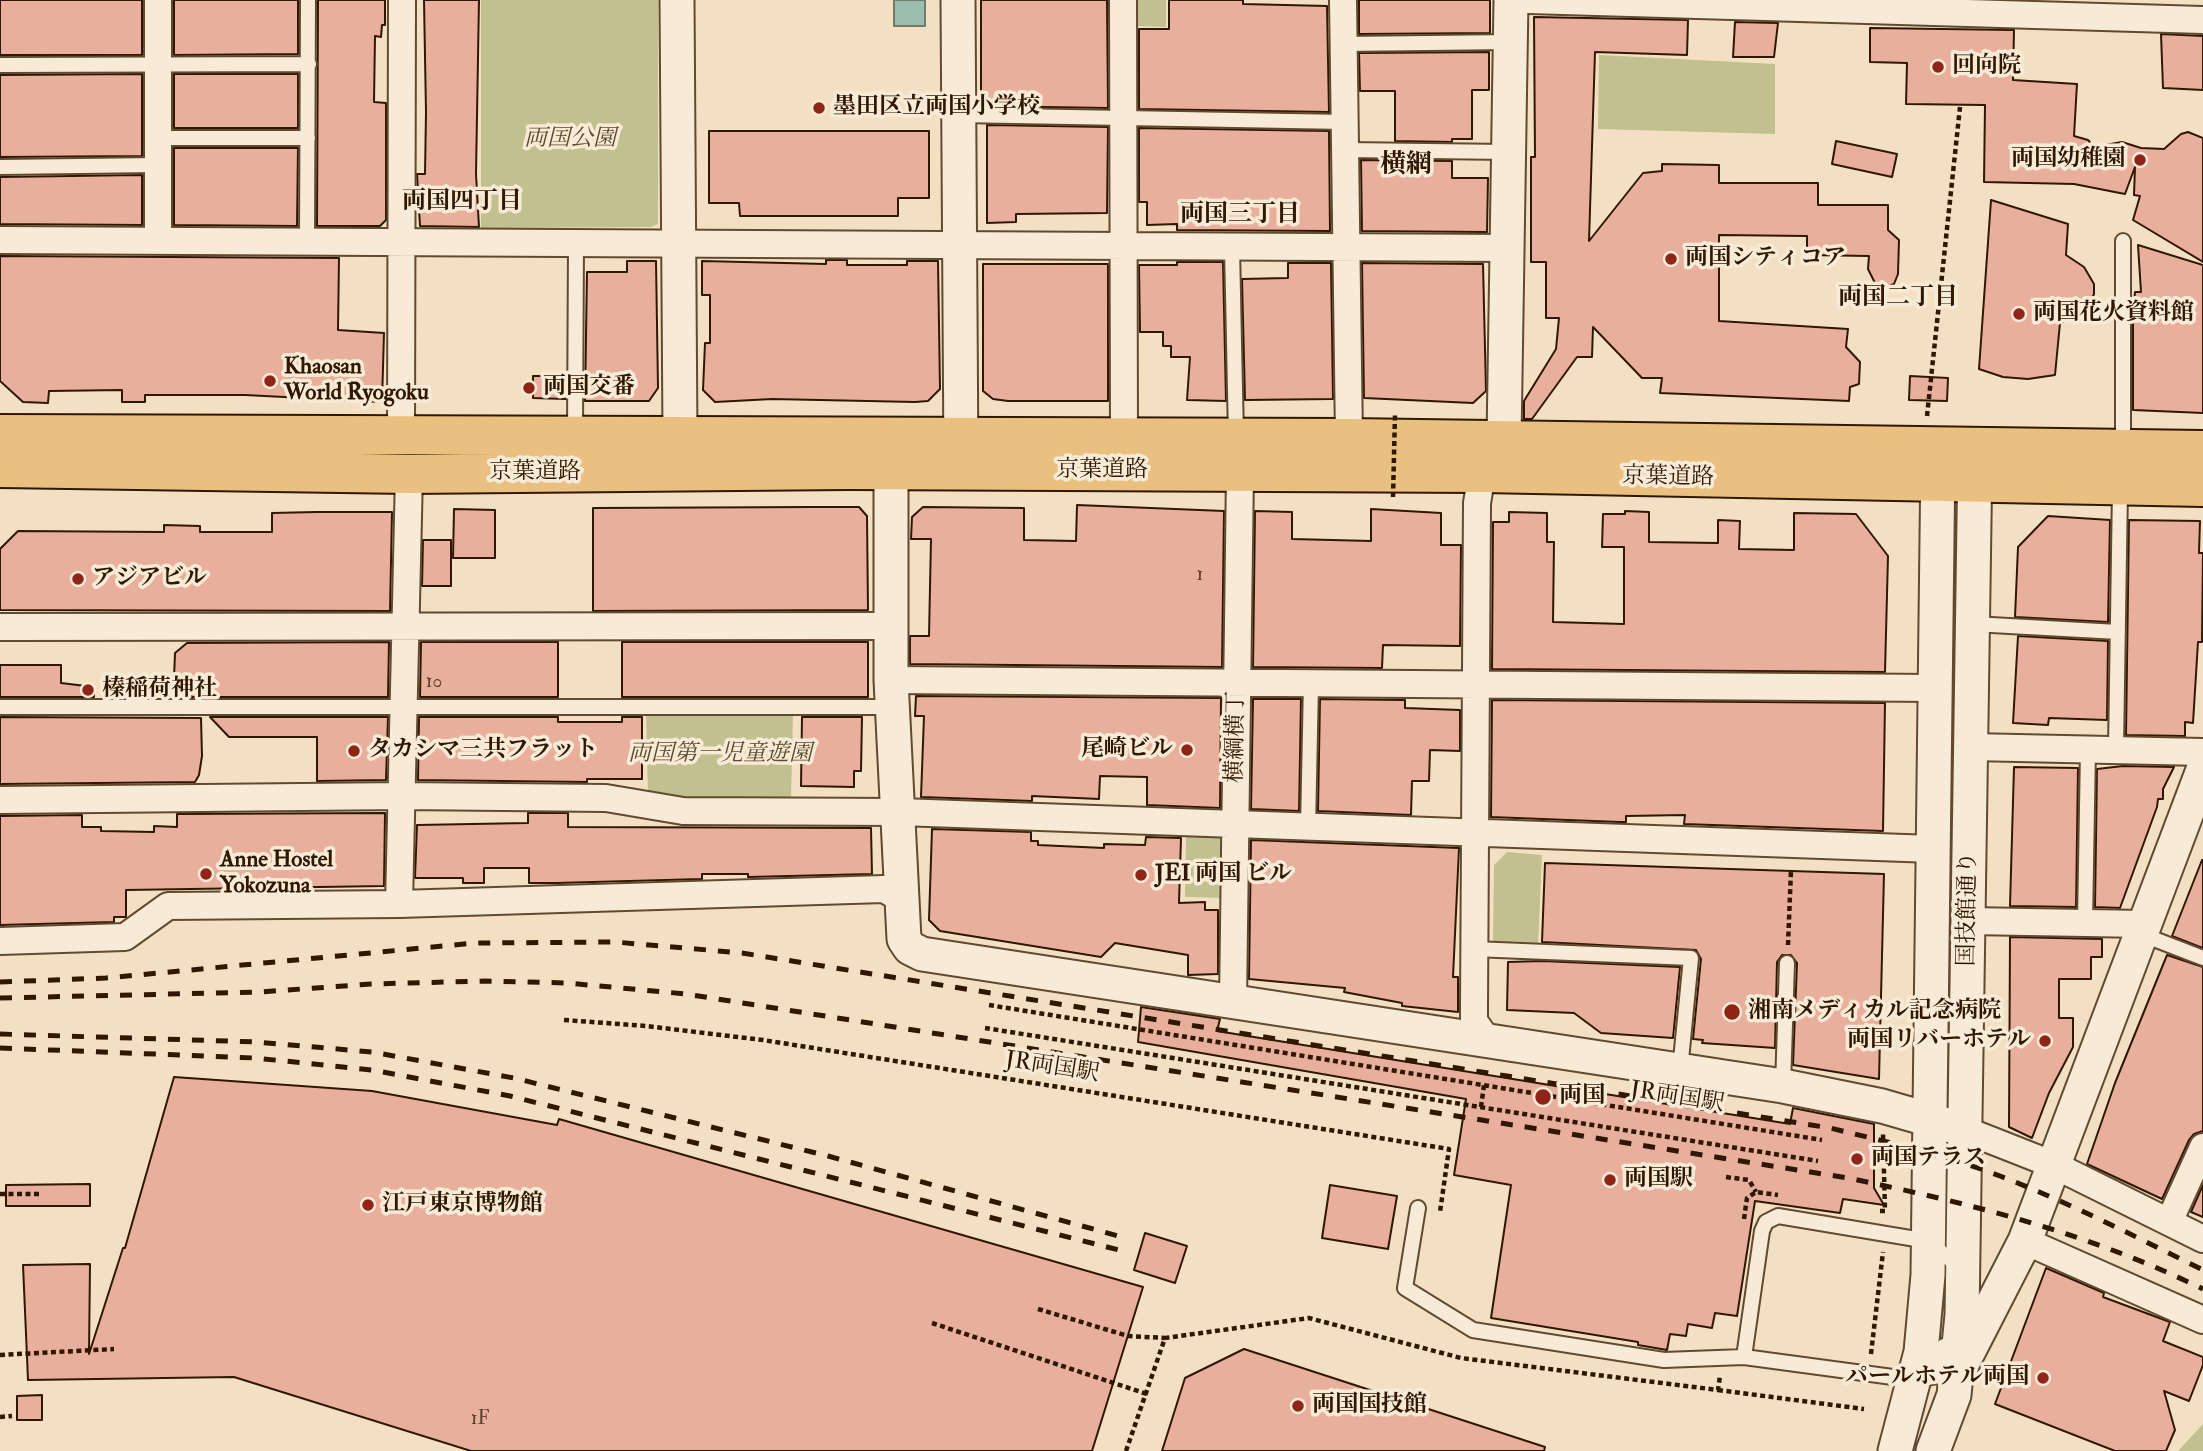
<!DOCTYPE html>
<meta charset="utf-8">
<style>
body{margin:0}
canvas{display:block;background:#f3e0c2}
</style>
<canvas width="2203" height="1451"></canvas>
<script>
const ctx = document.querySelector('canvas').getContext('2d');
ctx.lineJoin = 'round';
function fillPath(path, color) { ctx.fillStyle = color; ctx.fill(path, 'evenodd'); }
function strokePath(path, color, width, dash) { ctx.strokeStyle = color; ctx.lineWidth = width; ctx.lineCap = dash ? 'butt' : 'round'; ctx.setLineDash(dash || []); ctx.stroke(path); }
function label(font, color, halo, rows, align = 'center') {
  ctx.font = font + ' "IM FELL Double Pica","Noto Serif JP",serif'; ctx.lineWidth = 7; ctx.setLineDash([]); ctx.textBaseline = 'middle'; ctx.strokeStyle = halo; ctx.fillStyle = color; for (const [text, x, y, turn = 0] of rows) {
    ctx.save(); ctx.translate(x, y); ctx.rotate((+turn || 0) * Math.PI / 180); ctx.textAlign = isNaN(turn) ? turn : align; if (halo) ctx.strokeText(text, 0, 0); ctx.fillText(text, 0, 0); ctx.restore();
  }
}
const green = new Path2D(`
 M481,0H658V224L651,227L481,228Z
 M1130,0H1166V27L1130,26Z
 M1599,55L1775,64V134L1598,129Z
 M646,711H793L791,800L648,796Z
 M1186,836L1231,837L1230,898L1185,897Z
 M1507,852L1542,855L1538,945L1493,943L1494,865Z
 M2203,1424V1451H2178Z`);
const water = new Path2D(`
 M894,0H925V26H894Z`);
const building = new Path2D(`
 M0,0H142V55H0Z
 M174,0H298V54L174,55Z
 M318,0H385V25H382L381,37L375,36L374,102L386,103V220L380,226H317Z
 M424,0H479L476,174L479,227L420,226L417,174H425L426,112Z
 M981,0H1107L1108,108L981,106Z
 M1169,0H1243V4L1327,6L1329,112L1139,109V29H1169Z
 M1359,0H1490V33L1359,34Z
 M1534,17L1688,20L1687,55L1595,52L1589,241L1643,173L1662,171V164L1719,165V183H1818V205H1888V230L1899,240L1898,274L1894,284L1885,288L1875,283L1868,269L1869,256L1807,255V236L1719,235V321L1848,329L1846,347L1860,362L1859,384L1850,387L1849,401L1660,393L1662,378H1642L1593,327L1592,357H1577L1532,419H1524V401L1556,349L1559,318H1546V262H1531V157H1535Z
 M1735,22L1778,23L1774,57H1733Z
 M1870,28L2014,30L2013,80L2077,84L2074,136L2088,140L2094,147L2122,142L2141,148L2164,149L2181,134L2188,132L2203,138V262L2133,220L2140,196L2134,195L2135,167L2125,194L2074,184L1984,182L1985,105L1906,104L1907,63L1870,62Z
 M2161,34L2203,36V90L2163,88Z
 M1489,52V90H1472V139H1452V142L1395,141V91H1360L1359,53Z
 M142,74V156L0,157V75Z
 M174,74H298V128H174Z
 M987,125L1108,127L1107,213L1016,214V222L987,223Z
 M1139,128L1329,131L1330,231L1177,230V224L1147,225V202H1139Z
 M709,131H929V198H898V216H740L739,203H709Z
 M1836,141L1897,154L1892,177L1832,164Z
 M174,148H298L297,226L174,225Z
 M1361,160L1452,161V178H1488L1487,232L1362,231Z
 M142,175V225L0,224V177Z
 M1991,200L2068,224L2066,255L2084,267L2094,284V294L2086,311L2060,323L2055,375L2028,379L2003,377L1979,369Z
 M2138,245L2203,265V413L2133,410V312L2135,292H2141Z
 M0,256L339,258L338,330L384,333L382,402L245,395H145V402H122V390L49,391L48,403L23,402L0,381Z
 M826,260H847V265H907V261H938L940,389L928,401L915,402L772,399L715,402L703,390L705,343H710V295H702V261L826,264Z
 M627,261H656L658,388L649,401H585L587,272H627Z
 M1177,262H1223L1226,401L1187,400L1190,357H1171V346H1163V332H1140L1139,265H1177Z
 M1288,263H1331L1333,399L1245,400L1242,279L1288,278Z
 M1362,263L1483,264L1486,391L1473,403L1364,398Z
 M983,264H1108V401H1008L993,399L983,391Z
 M533,376H566V399L533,398Z
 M1910,376L1948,378L1947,401L1909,400Z
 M1077,505L1224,511L1222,667L910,664V636H929L931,539H911L912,517L923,507L1024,508V540L1076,541Z
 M813,507H859L867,516L868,610L593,611V508Z
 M454,509L495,510V558H453Z
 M1371,509L1441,513V545H1461L1460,646L1383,645L1382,668L1253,667L1255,511L1292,512V539L1371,541Z
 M1625,511L1649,512V542L1718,543V520L1740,521L1739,549L1794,550V513L1856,514L1888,556L1885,672L1492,669L1493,522H1509V512L1547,513V542H1554L1553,622L1624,624V547H1602L1603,514H1625Z
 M316,512H392L390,611L0,610V549L18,531L164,532V525L200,526V532H272V513Z
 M2048,516L2110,520L2108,622L2015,617L2018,547Z
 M2129,520L2200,521L2199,553H2203L2202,642H2198L2193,723L2185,722V736L2126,735Z
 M423,540H451V586H422Z
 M2018,636L2108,641L2107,720L2049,718L2048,725L2013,723Z
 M389,642L388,697H192L174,678L175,653L187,643Z
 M421,642H558V697H420Z
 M622,642H868V697H622Z
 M0,665H61V683L94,687V697H0Z
 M916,696L1221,698L1220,808L1147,805V777L1100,776L1099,799L1032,796V801L921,797L924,716H915Z
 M1253,699H1301L1299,811L1251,809Z
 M1320,699L1405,700V708L1460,710V751L1430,750L1429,781H1412L1411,815L1318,811Z
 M1492,700L1885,703L1883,831L1684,824L1685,815L1626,816V822H1619L1491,817Z
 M0,717L201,718L202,756L199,775L195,782L0,784Z
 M210,717H388L386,780L317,781V737H229Z
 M419,717H558V722H622V717H642V779H587V782L418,780Z
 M802,717H862L861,771H854V787L801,786Z
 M2123,766L2174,767L2163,789V799H2158L2157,807L2120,908L2095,907L2097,769Z
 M2014,767L2078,768L2076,907L2010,906Z
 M385,813L384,886L126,890V917H114V922L0,925V816L82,815V827H101V831L154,832V826L177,827V814Z
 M528,813H568V827L871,828L872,874L748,877V874H702V879L556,883H529V868H484V883H463V878H415L417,825L528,823Z
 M932,829L1031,832V841H1038V845L1104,848V844L1145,845L1146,837L1181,838L1179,903L1205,902V910H1218V974L1188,975V955L1115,943L1101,957L940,931L929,920Z
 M1251,840L1459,848L1453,977H1458V1012L1402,1006V1003L1344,992L1345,988L1249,979Z
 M2202,860H2203V948L2172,936Z
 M1545,863L1884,874L1879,1079L1793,1065L1797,963L1791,955H1782L1777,962L1775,1048L1702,1043L1703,1040L1693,1039L1701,959L1696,950L1542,942Z
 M2010,937L2102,939V957H2091V979H2059V1018H2073V1047L2049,1093L2032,1138L2009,1127Z
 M2167,955L2203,967V1131L2194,1134L2189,1140L2162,1199L2087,1164L2115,1083Z
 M1542,961L1680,967L1673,1038L1601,1033L1574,1013L1507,1010L1508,962Z
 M1141,1007L1220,1019L1217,1031L1790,1124L1793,1108L1874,1124V1188L1884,1205L1843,1199L1840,1213L1755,1201L1737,1316L1715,1313L1712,1328L1688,1324L1686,1336L1670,1334L1667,1350L1638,1345V1342L1491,1318L1511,1185L1454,1175L1466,1099L1138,1042Z
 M174,1077L372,1091L557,1125L559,1119L1143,1287L1092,1451H471L234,1377L28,1380L23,1265L90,1264L89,1354L123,1248H125Z
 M90,1184V1206H6V1185Z
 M1330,1185L1397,1196L1388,1249L1322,1238Z
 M2203,1185V1217L2191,1212Z
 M1145,1233L1187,1246L1175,1283L1134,1270Z
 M2046,1268L2104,1293L2103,1297L2170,1322L2163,1341L2203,1357V1365L2189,1401L2164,1391L2175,1430L2166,1451H2115L1995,1404Z
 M1244,1349L1545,1447L1544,1451H1162L1185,1378Z
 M42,1395V1420H17V1396Z`);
const path = new Path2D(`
 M1927,416L1960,107
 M1788,945L1791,870
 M989,1005L1822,1140
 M564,1020L646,1026L763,1040L1449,1149L1440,1212
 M985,1028L1818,1161
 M1481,1107L1484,1085
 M1726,1177L1749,1180L1756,1192
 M0,1194H42
 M1880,1211H1885L1883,1134
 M1744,1219L1747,1198L1756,1192L1778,1195
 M1038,1309L1128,1336L1165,1338
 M932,1323L1147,1394
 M1871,1354L1883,1252
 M0,1355L114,1349
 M1718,1390L1864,1409
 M0,1417L12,1416
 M1126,1451L1165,1338L1309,1318L1461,1358L1718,1390L1720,1376`);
const service = new Path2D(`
 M1344,44L1511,42
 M0,65L309,64
 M959,115L1345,122
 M158,138H308
 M1345,150L1509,152
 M0,167L158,165
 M2123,241V448
 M307,242L308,0
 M1232,247L1236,437
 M575,434L576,243
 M1973,624L2118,632
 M0,707H893
 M2116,749L2120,488
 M1308,828L1311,683
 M2085,923L2088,749
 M2141,934L2203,958
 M1474,949L1691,958L1680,1070
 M1783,1086L1787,963
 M1418,1208L1405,1288L1473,1330L1664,1360L1744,1357
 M1956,1373L1915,1380L1744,1357L1762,1231L1766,1222L1778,1216L1928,1241L1960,1268
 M1917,1380C1936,1378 1943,1365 1944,1346`);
const minor = new Path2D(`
 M1123,0L1124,438
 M1343,0L1349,438
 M1529,0L2203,20
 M0,240L1507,248
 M158,241V0
 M401,437L402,0
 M1482,473L1477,503L1474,1005V1021L1488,1041
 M0,627L891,626
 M891,680L1935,688
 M1971,747L2203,752
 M0,800L402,796L606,798L683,811L900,812L1933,849
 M399,904L409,474
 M1968,921L2145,924
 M0,941L125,937L168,906L399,904L884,889L903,900
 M1233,1003L1240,471
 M1965,1130L2054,1165L2203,1239
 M2169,1222L2203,1147
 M2025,1241L2203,1320`);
const tertiary = new Path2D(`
 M677,0L680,435
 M958,0L961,463
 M1504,439L1511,0
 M891,445V680L904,939L910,948L922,954L1783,1086L1882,1106L1965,1130
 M1963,1362L2025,1241L2203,770
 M1895,1451L1921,1352L1928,1275L1938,456
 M1933,1451L1954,1395L1962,1315L1975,455`);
const trunk = new Path2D(`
 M0,434L1349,438L2203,450
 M0,468L409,474L848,470L1482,473L2203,487`);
const rail = new Path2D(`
 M0,982L106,978L475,943L615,942L742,953L1830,1128C1887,1142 1945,1155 2000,1176C2070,1203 2136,1237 2203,1270
 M0,998L260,992L371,984L485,981L567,983L686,994L1848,1178C1973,1204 2088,1233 2203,1289
 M0,1034L256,1042L372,1052L514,1078L828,1156L1122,1237
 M0,1048L255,1058L372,1070L510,1096L1119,1250`);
const pathBridge = new Path2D(`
 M1393,497L1395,414`);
const markers = [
 [1938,67,7,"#8f2418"],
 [819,108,7,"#8f2418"],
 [2140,160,7,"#8f2418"],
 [1671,259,7,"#8f2418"],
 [2019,314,7,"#8f2418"],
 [270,381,7,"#8f2418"],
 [529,388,7,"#8f2418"],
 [78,579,7,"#8f2418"],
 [88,690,7,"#8f2418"],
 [1187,750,7,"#8f2418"],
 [354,751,7,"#8f2418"],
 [206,874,7,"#8f2418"],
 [1141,875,7,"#8f2418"],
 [1732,1012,9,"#8f2418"],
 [2045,1041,7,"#8f2418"],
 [1543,1097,9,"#8f2418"],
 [1857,1159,7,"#8f2418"],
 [1610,1180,7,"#8f2418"],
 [368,1205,7,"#8f2418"],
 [2043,1378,7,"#8f2418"],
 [1298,1406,7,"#8f2418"]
];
const numberNames = [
 ["1",1200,576],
 ["10",434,683],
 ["1F",480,1420]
];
const poiNames = [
 ["回向院",1952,67],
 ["墨田区立両国小学校",833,108],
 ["両国幼稚園",2126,160,"right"],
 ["両国シティコア",1685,259],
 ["両国花火資料館",2033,314],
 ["Khaosan",284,368],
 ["World Ryogoku",284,394],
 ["両国交番",543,388],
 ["アジアビル",92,579],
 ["榛稲荷神社",102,690],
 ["尾崎ビル",1173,750,"right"],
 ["タカシマ三共フラット",368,751],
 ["Anne Hostel",220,861],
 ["Yokozuna",220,887],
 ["JEI 両国 ビル",1155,875],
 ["湘南メディカル記念病院",1748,1012],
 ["両国リバーホテル",2031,1041,"right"],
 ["両国",1559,1097],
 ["両国テラス",1871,1159],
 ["両国駅",1624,1180],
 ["江戸東京博物館",382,1205],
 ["パールホテル両国",2029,1378,"right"],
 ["両国国技館",1312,1406]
];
const parkNames = [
 ["両国公園",570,140],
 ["両国第一児童遊園",720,755]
];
const streetNames = [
 ["京葉道路",1102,471],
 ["京葉道路",535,473],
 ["京葉道路",1668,478,1],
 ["横綱横丁",1237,737,-89],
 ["国技館通り",1969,909,-89],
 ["JR両国駅",1052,1068,9],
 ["JR両国駅",1677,1098,9]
];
const neighbourhoodNames = [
 ["両国四丁目",462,203],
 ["両国三丁目",1240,216],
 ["両国二丁目",1898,299]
];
const quarterNames = [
 ["横網",1406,166]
];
fillPath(green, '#c2c08e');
fillPath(water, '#9cbdaf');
strokePath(water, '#717b69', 2);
fillPath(building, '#e9af9d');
strokePath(building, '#301800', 2);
strokePath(service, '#614a30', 18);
strokePath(minor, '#614a30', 30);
strokePath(tertiary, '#614a30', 37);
strokePath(trunk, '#301800', 42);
strokePath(path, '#301800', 4.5, [5, 3.5]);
strokePath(service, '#f7ebd7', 14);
strokePath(minor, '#f7ebd7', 26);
strokePath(tertiary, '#f7ebd7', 33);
strokePath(trunk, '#eac081', 38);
strokePath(rail, '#301800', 5, [12, 12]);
strokePath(pathBridge, '#301800', 4.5, [5, 3.5]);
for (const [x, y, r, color] of markers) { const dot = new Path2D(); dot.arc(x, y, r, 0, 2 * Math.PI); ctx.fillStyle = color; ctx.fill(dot); strokePath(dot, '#f7ebd7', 2.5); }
label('19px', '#5e3e27', null, numberNames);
label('bold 23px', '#301800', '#f7ebd7', poiNames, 'left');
label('italic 23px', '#5c4a2b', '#f7ebd7', parkNames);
label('23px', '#301800', '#f7ebd7', streetNames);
label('bold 24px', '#301800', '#f7ebd7', neighbourhoodNames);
label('bold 26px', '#301800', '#f7ebd7', quarterNames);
</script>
